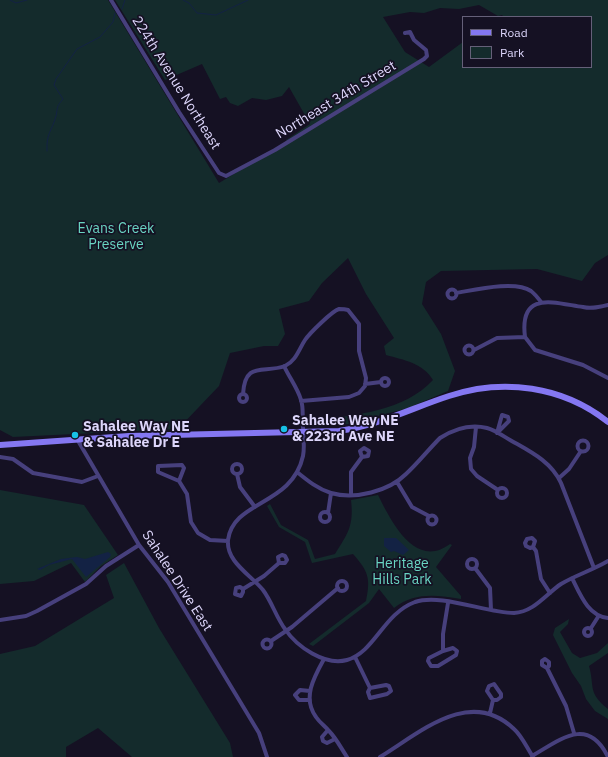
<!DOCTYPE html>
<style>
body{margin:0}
#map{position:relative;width:608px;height:757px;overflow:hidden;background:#151123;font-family:"IBM Plex Sans",sans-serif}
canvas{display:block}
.legend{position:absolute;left:462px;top:16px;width:130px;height:52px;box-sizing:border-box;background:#151123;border:1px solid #656079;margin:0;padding:5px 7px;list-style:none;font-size:12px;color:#ddd6fb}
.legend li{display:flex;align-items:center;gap:8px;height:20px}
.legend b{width:20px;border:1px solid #656079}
</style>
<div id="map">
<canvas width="608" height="757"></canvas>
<ul class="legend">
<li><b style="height:5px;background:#8477f1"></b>Road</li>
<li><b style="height:11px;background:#142b2c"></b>Park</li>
</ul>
</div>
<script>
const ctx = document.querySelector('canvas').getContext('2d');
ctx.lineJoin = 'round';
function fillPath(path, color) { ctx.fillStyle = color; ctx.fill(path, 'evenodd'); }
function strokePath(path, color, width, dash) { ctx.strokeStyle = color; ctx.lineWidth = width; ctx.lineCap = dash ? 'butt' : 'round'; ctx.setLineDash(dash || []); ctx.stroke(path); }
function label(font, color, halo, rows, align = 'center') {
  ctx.font = font + ' "IBM Plex Sans",sans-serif'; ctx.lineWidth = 3.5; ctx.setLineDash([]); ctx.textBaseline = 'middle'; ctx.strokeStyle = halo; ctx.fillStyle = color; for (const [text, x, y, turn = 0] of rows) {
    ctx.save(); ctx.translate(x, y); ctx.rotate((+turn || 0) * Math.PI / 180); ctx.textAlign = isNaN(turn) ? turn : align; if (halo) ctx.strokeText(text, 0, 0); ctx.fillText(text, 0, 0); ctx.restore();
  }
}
const green = new Path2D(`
 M0,0H108L219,183L287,142L286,140L310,124L289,87L282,96L266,100L252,98L238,106L230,103L226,97L220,99L202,64L165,80L115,0H608V255L595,263L582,281L537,269L441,271L426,282L422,304L441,334L455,371L448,391L408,408L349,424L312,427L316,420C357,415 404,411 433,380C423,363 404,360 386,355L384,346L394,338L366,294L348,258L322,283L309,301L279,309L285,334L278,346H264L230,353L219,386L178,429L13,437L0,430ZM479,5L498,16L502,15L504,17H591V67H463V42L429,67L405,52L383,17L410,12L424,13L440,8L459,9Z
 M0,490L84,505L118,555L101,566L85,582L71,563L34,581L0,584Z
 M378,495C391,521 415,570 450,544L452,545L436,567L461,596V599C436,595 415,592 394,608L379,589L369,603L313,646L309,644L366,601C371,578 368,571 353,554L312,563L305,542L279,527L267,506L270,504L281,525L308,540L315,559L335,554C348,533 354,526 351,500Z
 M124,563L159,628L230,743L233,757H132L98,728L66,747V757H0V654L35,646L114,598L106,575Z
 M569,619L568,624L560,632L572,653L580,658L597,653L608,643V653L589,666C595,687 587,692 608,709V719L595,711L586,699L581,686L572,673L553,635L555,628Z`);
const water = new Path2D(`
 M384,538H396L409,550L403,555L394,551L391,552L384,546Z
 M108,552L111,554L110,557L86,577L72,559L49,565L40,570L37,569L61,559L77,557L85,559Z`);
const stream = new Path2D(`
 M10,0L16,3L27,0
 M183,0L189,3L197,13L216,15L248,0
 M122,9L125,0
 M47,151C46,133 52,131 56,116C58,107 56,107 63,99L54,85L56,79L77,49L100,37L113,22L115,13`);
const minor = new Path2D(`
 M111,0L179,112L219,173L226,176L275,150L424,59L427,56L426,50L414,40L410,32L405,33
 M447.5 294a4.5 4.5 0 1 1 9 0a4.5 4.5 0 1 1-9 0Z
 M456,293C474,290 515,280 531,291C535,294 538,298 541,302
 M525,337C519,290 554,303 583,307C592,309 600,307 608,305
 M464.5 350a4.5 4.5 0 1 1 9 0a4.5 4.5 0 1 1-9 0Z
 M474,350L497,338L525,337L535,350L583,365L608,378
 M284,366C289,377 298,389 301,400C304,408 302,420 303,428C303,438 305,446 303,456C292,506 233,500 228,540C226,562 251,575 263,590C272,602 276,617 285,629C297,647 325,666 347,660C375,652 383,614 415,602C441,593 486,613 514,613C534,612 546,594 561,584C576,575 593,570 608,561
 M381 382a4 4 0 1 1 8 0a4 4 0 1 1-8 0Z
 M365,384L381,382
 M243,394C245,360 264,374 285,366C296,361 299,349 305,340C309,334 332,311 339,309C342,309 345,309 348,310L359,324V351L366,378L365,386L359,393L349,397L301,401
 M239 398a4 4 0 1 1 8 0a4 4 0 1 1-8 0Z
 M502,415L508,417L509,421L497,433Z
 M476,427L474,447L470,458L471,469L477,476L498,490
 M77,439L139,545L168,582L259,733L267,757
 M577.5 446a5.5 5.5 0 1 1 11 0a5.5 5.5 0 1 1-11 0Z
 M0,457L13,459L33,473L82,482L98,476
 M232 469a5 5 0 1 1 10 0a5 5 0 1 1-10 0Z
 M297,472C308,481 318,489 331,493C355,500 389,491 406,474C418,463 428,450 440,438C454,429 471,424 487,428C495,430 503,436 510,440C529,451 551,461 561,483L594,568
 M237,474L240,487L255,507
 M559,478L569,469L581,451
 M179,481L158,472V466L182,465L184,468L179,481L187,494L191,522L198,533L210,540L228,541
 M397,482L412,507L429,516
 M497 493a5 5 0 1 1 10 0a5 5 0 1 1-10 0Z
 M351,495V472L362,457L368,456L369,451L364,448L360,451L362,457
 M320 517a5 5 0 1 1 10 0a5 5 0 1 1-10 0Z
 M328,513L331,493
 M427.5 520a4.5 4.5 0 1 1 9 0a4.5 4.5 0 1 1-9 0Z
 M533,547L530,548L526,546L525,543L527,539L532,538L535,541L533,547L536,551L541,579L550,593
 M467 564a5 5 0 1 1 10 0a5 5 0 1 1-10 0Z
 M475,568L490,588L491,610
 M572,578C580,594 588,616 608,618
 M337 586a5 5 0 1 1 10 0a5 5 0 1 1-10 0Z
 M243,589L240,587L236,588L235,594L241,596L243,592V589L264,576L279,563H285L287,560L285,556L282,555L278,557L279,563
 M0,620L26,616L37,611L86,584L106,566L139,545
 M591,628L598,617
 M584 632a4 4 0 1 1 8 0a4 4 0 1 1-8 0Z
 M262.5 644a4.5 4.5 0 1 1 9 0a4.5 4.5 0 1 1-9 0Z
 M271,641L292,627L338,588
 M443,651L453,648L457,651L456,655L438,666H431L428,661L429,658L443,651V634L448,603
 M355,657L370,688L368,692L370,698L387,694L391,691L389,686L386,685L370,688
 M324,659C314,677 302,698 316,717C320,723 325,726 329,731C336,738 341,748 347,757
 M547,668L549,666V662L545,659L542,661V665L547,668L566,706L574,733
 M310,700H299L295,695L300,690L310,691
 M490,713L493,700H497L501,697V694L494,684L489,686L487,691L493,700
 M328,730L322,737L323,741L327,743L335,739
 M532,756C561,739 588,716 608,757
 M380,757C421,732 470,687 514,729C522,736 527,748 533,757`);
const secondary = new Path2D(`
 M0,445L129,436L339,431C377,426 412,408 449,396C503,378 563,386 608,422`);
const markers = [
 [284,429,4,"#17c1e6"],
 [75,435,4,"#17c1e6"]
];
const streetNames = [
 ["224th Avenue Northeast",176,83,58],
 ["Northeast 34th Street",336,100,-31],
 ["Sahalee Drive East",177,581,57]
];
const parkNames = [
 ["Evans Creek",116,229],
 ["Preserve",116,245],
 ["Heritage",402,564],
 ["Hills Park",402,580]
];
const poiNames = [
 ["Sahalee Way NE",292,421],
 ["& 223rd Ave NE",292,437],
 ["Sahalee Way NE",83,427],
 ["& Sahalee Dr E",83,443]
];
fillPath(green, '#142b2c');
fillPath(water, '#132244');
strokePath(stream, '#132244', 1);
strokePath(minor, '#47407d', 4);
strokePath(secondary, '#8477f1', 6);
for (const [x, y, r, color] of markers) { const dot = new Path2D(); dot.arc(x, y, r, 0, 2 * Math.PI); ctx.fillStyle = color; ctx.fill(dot); strokePath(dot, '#151123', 1.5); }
label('14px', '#ddd6fb', '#151123', streetNames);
label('14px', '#69d4c2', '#151123', parkNames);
label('bold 14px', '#ddd6fb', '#151123', poiNames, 'left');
</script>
